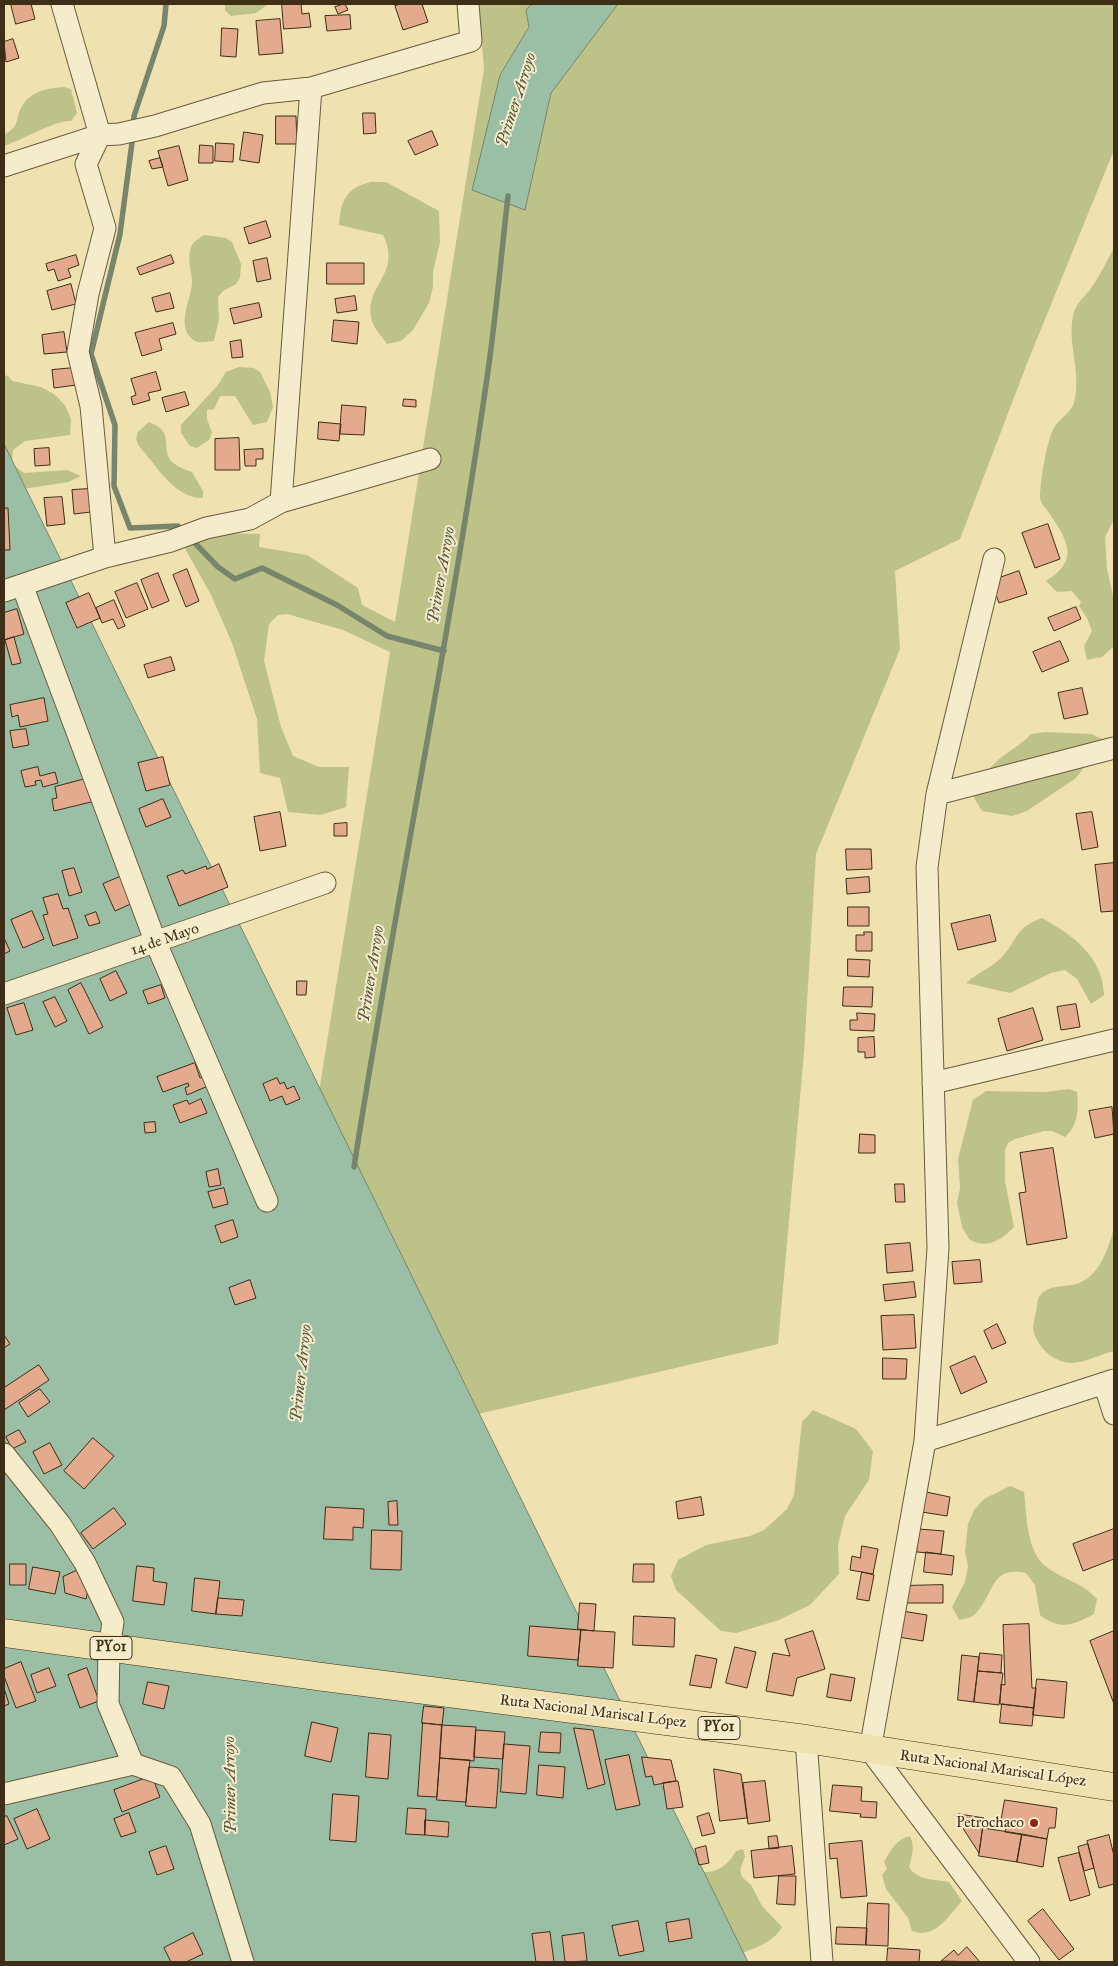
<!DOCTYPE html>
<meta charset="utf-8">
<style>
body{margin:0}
#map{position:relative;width:1118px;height:1966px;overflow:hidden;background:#efe2b0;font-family:"IM FELL Great Primer",serif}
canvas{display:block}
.frame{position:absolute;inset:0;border:5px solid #3e2d17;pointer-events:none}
</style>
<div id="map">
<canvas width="1118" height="1966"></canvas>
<div class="frame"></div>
</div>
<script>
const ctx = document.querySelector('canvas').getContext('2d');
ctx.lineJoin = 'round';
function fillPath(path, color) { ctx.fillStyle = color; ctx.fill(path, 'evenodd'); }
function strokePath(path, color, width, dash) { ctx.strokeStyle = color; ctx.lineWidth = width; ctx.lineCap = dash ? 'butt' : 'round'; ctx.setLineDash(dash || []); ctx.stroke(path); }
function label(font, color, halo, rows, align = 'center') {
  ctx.font = font + ' "IM FELL Great Primer",serif'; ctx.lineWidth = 4; ctx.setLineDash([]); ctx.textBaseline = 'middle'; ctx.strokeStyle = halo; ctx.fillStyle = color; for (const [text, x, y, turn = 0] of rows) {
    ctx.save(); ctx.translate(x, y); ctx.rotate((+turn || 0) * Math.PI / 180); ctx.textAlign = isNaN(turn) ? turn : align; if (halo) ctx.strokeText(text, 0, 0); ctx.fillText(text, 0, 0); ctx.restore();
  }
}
const green = new Path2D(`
 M225,4H268L256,13L231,16L225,10Z
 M479,4H533L526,10L529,27L500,75L525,209L551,93L618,4H1114V150L1028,361L960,539L895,571L900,649L816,854L804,1053L778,1344L337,1447L311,1141L390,652L343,630L287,614L278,615L269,624L264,661L281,727L293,756L319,767H349L346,807L321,815L288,812L280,778L260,773L257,719L232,643L211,595L182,543L221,533L260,534L259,547L307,555L358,588L362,605L395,622L484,69Z
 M64,87L71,89L77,113L71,121C55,120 22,140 4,146V135C19,125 15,124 20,110C28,92 46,88 64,87Z
 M371,182H386L439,211L440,242L433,272V287L429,303L413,330L401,341L387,344C382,337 372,326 371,317C366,283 402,274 383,235L339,225C341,200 346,188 371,182Z
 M204,235L226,238L232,242L241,264L240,278L236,284L223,291L218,297L219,319L214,341C206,341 199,345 192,339C176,325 191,300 192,283C192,271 186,258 192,245C194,241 200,238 204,235Z
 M1114,248V519L1105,537L1107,569L1114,600V641L1113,647L1102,657L1087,660L1084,646L1092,631L1087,618L1079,606L1081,602L1072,591L1057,592L1046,581C1080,560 1068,541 1049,513C1046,508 1040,503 1040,497C1040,483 1047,438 1055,426C1060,419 1071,412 1074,403C1082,373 1067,345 1073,316C1075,305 1082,299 1089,291C1099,278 1106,262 1114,248Z
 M239,367L254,368L260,372L270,392L273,407L267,422L253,425L235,396H220L214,409L207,410V419L212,433L209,440L197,448L190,446L181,433V425L218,385L226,372Z
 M4,371L12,381L41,387L54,394L65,405L71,419L70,435L25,441L13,450L12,464L24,473L67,470L81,476L68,482L4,492V375L8,377Z
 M149,422C184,435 146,458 192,472L203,491V498C175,499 156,465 139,446L136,439L138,432Z
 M1046,732L1091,734L1105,740L1076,778L1027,811L1012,816L982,811L974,798C978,781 991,764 1006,754C1016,746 1022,744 1031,734Z
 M1042,918C1073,935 1103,957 1104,995L1091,1004L1077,979L1065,970L1051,973L1010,993L966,983C977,973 991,968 1001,958C1019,939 1013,929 1042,918Z
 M1069,1089L1077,1092C1079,1108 1078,1126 1065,1137L1052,1131H1044L1015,1139L1008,1143L1005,1150V1181L1014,1227C1002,1240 986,1250 969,1239L962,1227L957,1203L960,1188L958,1159L973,1100L986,1091L1046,1092Z
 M1114,1228V1351C1102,1354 1086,1362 1073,1363C1055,1364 1035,1346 1033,1328C1033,1323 1035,1317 1036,1312C1037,1308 1037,1301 1039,1297C1049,1282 1068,1289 1081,1282C1101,1273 1108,1248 1114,1228Z
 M813,1410L856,1429L873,1451L869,1480L845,1516L838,1545L839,1574L810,1605L779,1620L736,1633L721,1631L676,1590L671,1576L678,1560L706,1545L750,1536L764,1530L787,1509L794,1495L802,1422Z
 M1010,1486L1024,1492C1027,1516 1026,1553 1048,1568C1066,1581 1080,1581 1097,1599L1094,1614C1073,1625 1061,1631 1040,1615L1035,1585L1026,1573C989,1565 995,1595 974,1615C971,1618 964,1619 959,1620L952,1607L965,1582L968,1566L965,1552L968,1524L974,1510L984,1499Z
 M910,1836C915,1847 912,1855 909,1867C917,1881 935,1879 949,1882L962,1901C949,1915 935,1940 912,1931L908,1918L886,1889L882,1875L887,1869L884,1862C891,1850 896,1839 910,1836Z
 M743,1849L745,1856L740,1870L742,1877L751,1885L762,1906L782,1927C772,1945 749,1949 731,1958L684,1871C709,1873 722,1875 736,1851Z`);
const water = new Path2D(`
 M533,4H618L551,93L525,210L472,190L500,75L529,27L526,10Z
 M4,444L748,1962H4Z`);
const stream = new Path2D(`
 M133,126L134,116L164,26L166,4
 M133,135L120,234L91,354L115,425L114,486L130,528L178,526L184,532
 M190,538L218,567L235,579L262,568L337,605L387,636L444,651
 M354,1167C395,903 449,642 487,378C496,317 501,256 508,196`);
const building = new Path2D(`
 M11,4H31L35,19L16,24Z
 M282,4H301L302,14L309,13L311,27L284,29Z
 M345,4L348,10L338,14L335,7Z
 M401,4H422L428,22L403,30L395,6Z
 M350,15L351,29L327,31L325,16Z
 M280,19L283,53L259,55L256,21Z
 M222,28L238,29L236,57L221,56Z
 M13,39L19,58L6,62L4,42Z
 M363,113H375L376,133L364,134Z
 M276,116H296L297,144H276Z
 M432,131L438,145L415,155L408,141Z
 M244,132L263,135L259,163L240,160Z
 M216,143L234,144L233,162L215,161Z
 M200,145L213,146V163H199Z
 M179,146L188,180L168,186L158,151Z
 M160,158L163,167L152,169L149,161Z
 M266,221L271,237L249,244L244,228Z
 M76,255L79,265L68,269L71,277L58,281L54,269L48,271L46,264Z
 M171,255L174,263L140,275L137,268Z
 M267,258L271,279L257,282L253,261Z
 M327,263H364V284H327Z
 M71,284L76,304L52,310L47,291Z
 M170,293L174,308L156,312L152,298Z
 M355,296L357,310L337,313L335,299Z
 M259,303L262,317L234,324L230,309Z
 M334,320L359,322L357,344L332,341Z
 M173,323L176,334L159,339L162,350L142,356L135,333Z
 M64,332L67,352L44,354L42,335Z
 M241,340L243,357L232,358L230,342Z
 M74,368L76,385L54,388L52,370Z
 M156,372L161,390L148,393L150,400L133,405L131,397L136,395L131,379Z
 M185,392L189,405L166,412L162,398Z
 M404,399L416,400V407L403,406Z
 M342,405L366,407L364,435L340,434Z
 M319,422L341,424L339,441L318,439Z
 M239,438L240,470H215V439Z
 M49,448L50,465L35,466L34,449Z
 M263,449V459H256V466H245L244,450Z
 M89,489L91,512L74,514L72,490Z
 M62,497L65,524L47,526L44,498Z
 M4,508H8L10,550H4Z
 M1048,524L1060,559L1035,568L1022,533Z
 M187,569L199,601L186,607L173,575Z
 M1019,571L1027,594L999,603L991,581Z
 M158,573L169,601L152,608L141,580Z
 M137,583L148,609L126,618L115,592Z
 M89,593L100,618L77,628L66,603Z
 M114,600L125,626L118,629L113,619L102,623L96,608Z
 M1076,607L1081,619L1054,631L1048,618Z
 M17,609L24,634L4,640V613Z
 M14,637L21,663L12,665L5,640Z
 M1060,641L1069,661L1042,672L1033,652Z
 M171,657L175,670L148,678L144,665Z
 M1082,688L1088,714L1064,719L1058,693Z
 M44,698L48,721L20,727L18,715L12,717L10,705Z
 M26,729L29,745L13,748L10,731Z
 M163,757L170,785L146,791L138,763Z
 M38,767L40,776L55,772L58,783L43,787L41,780L35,781L36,785L25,787L21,771Z
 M89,778L95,801L54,811L52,799L57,798L55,787Z
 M163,799L171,817L146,827L139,809Z
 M280,812L286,846L260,851L254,817Z
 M1092,812L1098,847L1082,850L1076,814Z
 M347,823V836H334V824Z
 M846,849H871L872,869L847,870Z
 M1114,863V911L1101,912L1095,865Z
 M219,864L228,887L179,906L167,876L183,870L185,874L206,866L207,869Z
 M74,868L82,892L69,896L62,871Z
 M122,876L133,903L115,911L103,884Z
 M869,877L870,892L847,894L846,879Z
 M58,894L63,909L68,908L78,938L53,946L43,915L48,914L43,898Z
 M848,907H869V926H848Z
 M32,911L44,939L23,948L11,920Z
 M96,912L100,923L89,926L85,916Z
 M990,915L996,941L958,950L951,924Z
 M864,932H872V951H856V935H864Z
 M4,938L10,951L4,954Z
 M848,959L870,960L869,977L848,976Z
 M116,971L127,993L110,1001L100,979Z
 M297,981H307L306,995H297Z
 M81,983L103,1027L89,1034L68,990Z
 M161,985L165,998L148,1004L143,991Z
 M844,987H873L872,1007L843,1006Z
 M55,997L67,1021L55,1027L43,1002Z
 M24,1003L33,1030L16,1035L7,1008Z
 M1076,1004L1080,1027L1061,1030L1057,1007Z
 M1033,1008L1043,1040L1007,1051L998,1019Z
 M857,1013L875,1014L874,1031L850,1030V1020H857Z
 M874,1037L875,1057L865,1058V1052H858V1038Z
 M195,1063L200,1078L204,1076L208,1086L187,1095L185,1088L189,1086L188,1083L163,1092L157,1077Z
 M277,1078L280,1084L284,1082L287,1089L294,1086L300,1099L286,1105L282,1096L270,1101L263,1084Z
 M201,1099L207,1113L180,1123L173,1105L187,1100L189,1104Z
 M1112,1107L1114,1134L1095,1138L1089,1111Z
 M155,1122L156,1132L145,1133L144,1123Z
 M860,1134L875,1135V1153H859Z
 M1053,1148L1067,1238L1027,1245L1019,1193L1026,1192L1020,1153Z
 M218,1169L221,1185L209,1187L206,1172Z
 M895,1184H904L905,1202H896Z
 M224,1188L228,1204L213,1208L208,1192Z
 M233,1220L238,1237L221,1243L215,1226Z
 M910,1243L913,1271L887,1273L885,1245Z
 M980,1260L982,1282L954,1284L952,1262Z
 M250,1280L256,1298L235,1305L229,1288Z
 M914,1282L916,1297L885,1301L883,1285Z
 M914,1315L916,1348L883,1350L881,1316Z
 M997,1324L1006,1343L992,1349L984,1331Z
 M4,1335L10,1344L4,1348Z
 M975,1356L987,1382L961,1394L950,1367Z
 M883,1358L907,1359L906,1379H883Z
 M39,1365L49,1380L4,1410V1388Z
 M40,1389L50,1402L28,1417L19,1403Z
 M19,1430L26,1442L12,1449L6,1437Z
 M93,1438L114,1456L84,1489L64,1471Z
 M50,1443L62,1465L44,1474L33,1452Z
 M926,1492L950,1497L947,1516L922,1512Z
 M701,1497L704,1515L678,1519L676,1502Z
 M397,1501L398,1525H389L388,1502Z
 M326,1507L364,1509L363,1528L353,1527V1540L324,1539Z
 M114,1508L126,1524L93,1549L81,1533Z
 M919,1529L944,1531L941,1554L917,1552Z
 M1114,1529V1559L1083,1571L1073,1544Z
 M372,1530L402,1531L401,1570L371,1569Z
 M862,1546L878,1549L873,1574L850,1570L852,1556L860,1558Z
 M926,1552L954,1556L952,1575L924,1572Z
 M10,1564H26V1585H10Z
 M634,1564H654V1582H633Z
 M137,1566L154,1568L153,1581L167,1583L164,1605L133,1601Z
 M33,1567L60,1572L55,1594L29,1589Z
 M78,1570L89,1586L86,1599L65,1593L63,1577Z
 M862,1572L874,1575L869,1601L857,1599Z
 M195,1578L220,1581L216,1614L192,1611Z
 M943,1585V1603H898L901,1586Z
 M218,1598L244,1600L242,1616L216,1614Z
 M580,1603L596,1604L594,1631L578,1629Z
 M896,1610L927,1615L923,1641L892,1636Z
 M634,1616L675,1618L674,1647L633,1645Z
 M1029,1624L1032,1688H1036L1034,1708L1000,1704L1001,1684L1005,1685L1003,1625Z
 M530,1626L581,1630L578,1660L528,1656Z
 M581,1630L615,1632L613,1668L578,1666Z
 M813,1631L825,1669L797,1678L793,1696L766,1691L773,1653L790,1656L785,1640Z
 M1114,1631V1704L1090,1641Z
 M735,1647L756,1652L747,1688L726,1683Z
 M980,1653L1002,1655L1001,1673L978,1671Z
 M696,1655L717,1659L711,1688L690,1685Z
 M962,1655L979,1657L974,1702L958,1700Z
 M21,1662L36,1701L16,1708L4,1676V1669Z
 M49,1668L56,1686L37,1693L31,1675Z
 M87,1668L99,1701L80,1708L68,1675Z
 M978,1671L1003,1673L999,1705L974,1702Z
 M831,1674L855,1678L851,1701L827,1697Z
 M1037,1679L1067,1682L1064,1718L1033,1715Z
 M148,1682L169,1686L164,1709L143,1704Z
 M4,1688L9,1704L4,1706Z
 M1002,1704L1034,1708L1032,1726L1000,1723Z
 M424,1706L444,1708L442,1725L422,1723Z
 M312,1722L338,1728L331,1762L305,1756Z
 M423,1723L442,1725L437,1797L418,1796Z
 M442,1725L476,1727L474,1761L440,1758Z
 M574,1728L593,1730L605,1784L588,1789Z
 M476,1730L505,1732L503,1759L474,1757Z
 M541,1732L561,1733L560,1753L539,1752Z
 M369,1733L391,1735L388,1779L366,1777Z
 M504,1744L530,1746L526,1794L501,1792Z
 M629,1755L640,1805L616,1810L605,1760Z
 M642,1757L671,1760L676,1781L654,1785L652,1776L646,1777Z
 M440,1758L470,1760L466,1802L437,1800Z
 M539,1765L565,1767L563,1798L537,1795Z
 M469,1767L499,1769L496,1808L466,1806Z
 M714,1769L741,1774L747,1818L720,1821Z
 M152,1776L160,1797L122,1812L114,1790Z
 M676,1781H678L683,1807L667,1809L663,1783Z
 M765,1781L770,1821L748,1824L743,1783Z
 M833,1785L862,1787L861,1801L877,1802L876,1818L860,1817L861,1814L830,1811Z
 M333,1794L359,1796L356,1842L330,1840Z
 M1005,1800L1057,1808L1055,1828H1049L1047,1839L1005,1832L1007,1823L1001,1822Z
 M408,1808L426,1809L425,1835L406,1834Z
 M37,1809L50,1839L27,1849L14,1819Z
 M129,1813L136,1832L121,1837L114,1819Z
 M709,1813L715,1833L702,1836L697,1817Z
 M959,1814L984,1818L979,1853L955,1816Z
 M7,1816L18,1839L4,1845V1817Z
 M425,1820L449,1822L448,1837L425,1835Z
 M983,1828L1022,1834L1017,1862L979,1856Z
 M1022,1834L1047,1839L1043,1867L1017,1862Z
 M1109,1835L1114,1856V1884L1099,1888L1087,1841Z
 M777,1836L779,1848L769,1849L768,1837Z
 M862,1841L867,1896L841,1898L837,1858L830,1859L829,1844Z
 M1088,1844L1094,1868L1084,1871L1078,1847Z
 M166,1846L174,1869L157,1875L149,1852Z
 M706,1846L709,1863L699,1865L695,1849Z
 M792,1846L795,1874L754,1878L751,1851Z
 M1079,1853L1090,1895L1070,1901L1058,1858Z
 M779,1876H796L795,1905L777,1904Z
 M868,1903L889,1904L888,1946L866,1945Z
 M1043,1909L1074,1949L1059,1960L1028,1921Z
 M689,1919L692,1938L669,1942L666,1923Z
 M638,1921L644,1951L619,1956L612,1926Z
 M837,1927L867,1928L866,1945L836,1944Z
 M550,1932L554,1962H536L532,1934Z
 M193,1933L203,1954L186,1962H171L164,1948Z
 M584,1933L587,1961L565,1962L562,1936Z
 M967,1947L980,1962L941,1961L954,1950L958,1955Z
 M888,1948L920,1950L919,1962H887Z`);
const street = new Path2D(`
 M62,4L100,135L86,164L105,228L88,294L78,352L91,406L105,557
 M4,166L100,135L119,134L155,126L263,93L311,88L471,41L468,4
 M281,502L311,88
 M994,559L937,794L927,867L938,1248L925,1441L870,1750L1029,1962
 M22,585L156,943L267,1201
 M4,591L105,557L171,541L206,528L250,519L281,502L430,459
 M937,794L1114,748
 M4,994L325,883
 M933,1083L1114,1040
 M1104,1383L1114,1414
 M925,1441L1114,1380
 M4,1454L60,1524L85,1563L113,1622L109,1648L108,1704L133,1764L171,1777L200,1824L243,1962
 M806,1739L822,1962
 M4,1794L133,1764`);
const highway = new Path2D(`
 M4,1633L323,1677L806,1739L1114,1787`);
const markers = [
 [1034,1823,5,"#8f2418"]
];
const shields = [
 [111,1648,42],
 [719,1728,42]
];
const shieldNames = [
 ["PY01",111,1648],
 ["PY01",719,1728]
];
const streetNames = [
 ["14 de Mayo",165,940,-19],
 ["Ruta Nacional Mariscal López",593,1712,7],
 ["Ruta Nacional Mariscal López",993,1769,8]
];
const poiNames = [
 ["Petrochaco",1024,1823]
];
const waterNames = [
 ["Primer Arroyo",517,100,-72],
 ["Primer Arroyo",442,575,-80],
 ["Primer Arroyo",372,974,-81],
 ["Primer Arroyo",302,1373,-84],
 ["Primer Arroyo",231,1785,-91]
];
fillPath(green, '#bdc288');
fillPath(water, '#9bbfa5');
strokePath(water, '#76856c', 1);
strokePath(stream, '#76856c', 5.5);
fillPath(building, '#e3aa8e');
strokePath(building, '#3e2d17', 1);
strokePath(street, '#6a5a3d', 23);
strokePath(highway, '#3e2d17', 29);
strokePath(street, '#f5eccc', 21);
strokePath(highway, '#efe2b0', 28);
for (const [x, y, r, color] of markers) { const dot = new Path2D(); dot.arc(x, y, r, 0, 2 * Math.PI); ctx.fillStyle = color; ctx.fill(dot); strokePath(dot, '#f5eccc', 2); }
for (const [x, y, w] of shields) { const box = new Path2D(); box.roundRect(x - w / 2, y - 11.5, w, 23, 4); ctx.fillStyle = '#f5eccc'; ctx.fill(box); strokePath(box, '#3e2d17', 1); }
label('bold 14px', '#3e2d17', null, shieldNames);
label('15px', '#3e2d17', '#f5eccc', streetNames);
label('15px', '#3e2d17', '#f5eccc', poiNames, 'right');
label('italic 16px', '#55523a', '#f5eccc', waterNames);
</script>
